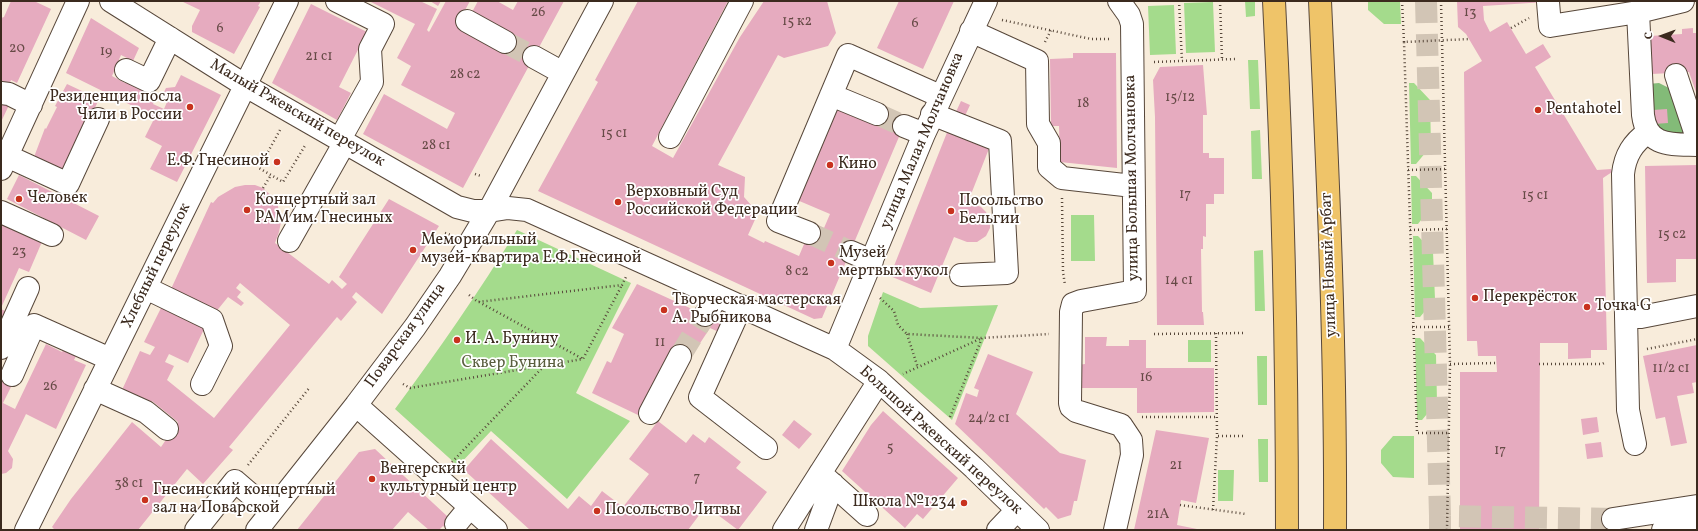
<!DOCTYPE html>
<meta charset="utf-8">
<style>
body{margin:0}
#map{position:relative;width:1698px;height:531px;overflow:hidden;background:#f8ecdb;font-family:Vollkorn,serif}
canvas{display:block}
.frame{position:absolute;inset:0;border:2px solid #3b2a1e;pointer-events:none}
.north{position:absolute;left:1642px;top:16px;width:40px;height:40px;-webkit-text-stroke:3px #fff;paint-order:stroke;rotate:271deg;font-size:11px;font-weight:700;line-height:16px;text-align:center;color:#3b2a1e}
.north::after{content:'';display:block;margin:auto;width:14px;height:18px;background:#3b2a1e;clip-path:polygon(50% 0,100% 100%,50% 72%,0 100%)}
</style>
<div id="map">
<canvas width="1698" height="531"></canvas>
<div class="frame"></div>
<div class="north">С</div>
</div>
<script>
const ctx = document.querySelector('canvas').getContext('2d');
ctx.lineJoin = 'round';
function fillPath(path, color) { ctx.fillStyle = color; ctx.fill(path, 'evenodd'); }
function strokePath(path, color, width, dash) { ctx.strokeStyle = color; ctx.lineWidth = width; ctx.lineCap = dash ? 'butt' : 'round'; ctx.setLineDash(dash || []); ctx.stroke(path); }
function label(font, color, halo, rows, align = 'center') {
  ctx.font = font + ' Vollkorn,serif'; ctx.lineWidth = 3.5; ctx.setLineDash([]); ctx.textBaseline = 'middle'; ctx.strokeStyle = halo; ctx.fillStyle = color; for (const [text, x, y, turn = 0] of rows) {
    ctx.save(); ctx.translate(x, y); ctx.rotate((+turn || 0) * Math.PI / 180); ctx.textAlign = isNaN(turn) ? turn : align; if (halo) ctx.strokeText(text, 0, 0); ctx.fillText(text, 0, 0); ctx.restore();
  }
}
const green = new Path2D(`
 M1245,1H1255V16L1246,17Z
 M1368,1H1400L1401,24H1384L1368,10Z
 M1213,2L1215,52L1186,53L1184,3Z
 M1174,5L1176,54L1150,55L1148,6Z
 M1248,60H1258L1260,109H1250Z
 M1409,83H1414L1430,100L1431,146L1416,164H1411Z
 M1260,130L1262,179H1252L1251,131Z
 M1411,176H1416L1432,193V206L1418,224H1412Z
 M1071,215H1094L1095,261H1071Z
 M517,230L631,283L576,393L630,421L567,499L491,431L458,466L395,409C438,351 479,292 517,230Z
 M1413,236H1418L1433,252L1435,299L1420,317H1415Z
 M1263,250L1265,311H1255L1254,251Z
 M883,292L920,308L998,305L952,420L868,346V336Z
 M1415,338H1420L1436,355L1437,402L1422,420H1417Z
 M1188,340H1211V362H1188Z
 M1257,356H1267V405H1258Z
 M1393,436H1414V478L1393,477L1381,463V450Z
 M1258,439H1268V482H1259Z
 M1218,470H1234L1233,501H1218Z`);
const forest = new Path2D(`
 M1659,83L1675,91L1684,136L1672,138L1648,126V84Z`);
const building = new Path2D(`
 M11,1H34L51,9L17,83L11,80L7,91L1,88V18L4,17Z
 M181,1H261L258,6L260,7L234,54L192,32V26L200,10Z
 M369,1H420L437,9L427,30L429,32L446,1H470L457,25L501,49L471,14L478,1H497L513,10L518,1H564L463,188L363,134L384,94L447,129L455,113L401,85L411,66L397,58L415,24Z
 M430,1H441L438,6Z
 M638,1H728L652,146L673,158L740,37L764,1H827L836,33L828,46L784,58L778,55L718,165L745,177L744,197L758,213L748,235L764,243L765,241L799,256L813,223L824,228L830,214L797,200L836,105L880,107L907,118L822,318L814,319L538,191L598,82L595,80Z
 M899,1H954L923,69L877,48Z
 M1457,1H1546V2L1483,6L1484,20L1490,32L1507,22L1526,54L1543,44L1551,57L1535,67L1597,170L1611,169L1612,172L1603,178L1607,350H1591V358L1568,359V343H1540L1539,530H1460V372H1497L1496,356H1478L1477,341H1467L1464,72L1482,61L1466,34L1458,27Z
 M311,4L367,32L339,87L351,93L337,120L272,83Z
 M91,18L139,48L133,61L121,55L112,76L125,83L127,79L149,90L148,93L152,96L154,102L153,104L164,109L167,102L163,94L166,88L175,87L181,75L221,95L177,182L150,169L162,146L145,137L155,117L66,73Z
 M1693,28V33H1697V95L1689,72L1652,74L1650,36L1682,34V29Z
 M1073,53H1116L1117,168L1060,162L1059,126H1051L1050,59L1073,58Z
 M1203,65L1207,115H1203V153H1209V158H1224V194H1214V204H1206V237L1203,236V249H1201L1202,312H1203L1204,325H1157L1155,117L1153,80L1160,67Z
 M67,84L99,99L66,171L34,157L45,128L46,129L57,107L55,106Z
 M1,99L10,103L1,122Z
 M961,101L970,105L964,118L955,114Z
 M1667,109L1668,123L1654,124L1653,110Z
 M948,130L990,146L968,202L981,207L986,212L990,221V228L986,236L977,242H967L954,237L931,293L890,276Z
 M1697,165V259H1676V282L1647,283L1645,166Z
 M19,175L99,216L86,240L7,199Z
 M245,185H255L263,188L277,201L281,222L279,232L275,243L329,284L332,280L342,289L347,284L339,277L389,199L439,226L382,314L356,292L352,297L357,302L341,321L337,317L229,447L233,450L203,484L187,469L138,530H55L52,527L71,499L132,422L161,447L178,422L152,401L151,403L122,390L140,351L150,355L155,347L144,342L162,306L205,327L188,363L169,354L165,362L174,366L167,380L214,418L290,325L240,283L236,288L241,292L237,297L244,303L241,306L228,297L215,313L171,289L211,202L213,203L218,197L235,187Z
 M1,218L44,237L29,272L19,268L1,308Z
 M637,284L725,324L721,333L710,328L689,360L642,413L639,412L638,415L592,393L607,361L611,363L624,334L612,328Z
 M1,309L11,314L1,336Z
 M1085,337H1107L1106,346H1129V340H1146V368H1214V412L1137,413V388H1078V365L1085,364Z
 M46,344L62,352L64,348L77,354L74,360L86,365L56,429L26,414L8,451L13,459L12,468L6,473L1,474V377L13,383L3,403L15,409Z
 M1697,345V382L1692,383L1694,393L1677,396L1687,443L1671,446L1665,417L1656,419L1643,356Z
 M988,354L1033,372L1016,414L1060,453L1086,460L1077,501H1074L1071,515L1058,519L1046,507L1044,509L955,424L966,393L977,397L979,390L974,388Z
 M883,411L958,478L923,519L917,514L905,528L842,471L871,425Z
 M1597,417L1599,432L1583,435L1581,419Z
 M794,420L812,434L799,449L782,435Z
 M658,421L686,443L693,434L705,443L709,437L741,462L736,468L767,492L738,530L706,506L688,530H530L464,470L491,439L568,509L579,496L591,506L602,491L623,507L649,474L629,459Z
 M1156,430L1209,438L1196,503L1181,500L1177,525L1202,530H1134Z
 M1601,442L1603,457L1587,459L1585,444Z
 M375,449L462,530H448L443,526L439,530H429L408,512L392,530H297L359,452Z`);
const minorTunnel = new Path2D(`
 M1426,1L1440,516
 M505,42L534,57
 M877,114L904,126
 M809,233L851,252
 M680,356L705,315
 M1440,530V516L1613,519`);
const path = new Path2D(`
 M1179,1L1182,61
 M1220,1L1222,59
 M1402,1L1404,42
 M1441,1L1450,364L1447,530
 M1002,20L1091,39H1111
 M1511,28L1529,18
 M1045,42L1051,30
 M1154,62L1235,59
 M280,130L259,168L283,182L306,144
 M1408,170L1446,169
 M475,174L481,176
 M263,188L271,175
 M1062,198L1063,272L1065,285
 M1410,230L1447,229
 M445,233L451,235
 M469,295L478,302L622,285L626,277
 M880,298L894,311L898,325L907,334L982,338L903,374
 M479,302L583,359
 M1412,327H1449
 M907,334L918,368
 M1154,334L1244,333
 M1647,349L1697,339
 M1450,364L1496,363
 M1539,364H1602L1606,362
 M403,384L410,388L583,359L622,285
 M950,417L982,338L1049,334
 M1142,417H1217
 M1447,433H1417L1404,42L1470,39
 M1218,436H1245
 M452,462L544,366
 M248,465L310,387
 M1180,505L1246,514
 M1213,510L1217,436L1216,333`);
const minor = new Path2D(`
 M111,1L246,86L457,207L473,211H489L508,208L527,210L835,349L879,381L974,468L1038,530
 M337,1L383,24L370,49L372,82L340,139
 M1548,2L1550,26L1638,12L1683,1
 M1638,12L1643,115C1647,147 1671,144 1697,145
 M467,21L505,42
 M971,31L1037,61L1038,124L1049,143V167L1062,178L1133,186
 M534,57L563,73
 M126,70L149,81L170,38
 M1676,75L1697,138
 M1,93L9,94L31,105
 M831,95L877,114
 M932,114L1000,141L1007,273L961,275
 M904,126L924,134
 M670,137L742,1
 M7,156L68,184L98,119
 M1,169L78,1
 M1,212L52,235
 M809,233L778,221L848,55L940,96
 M289,241L345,142
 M851,252L872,261
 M146,288L212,320L221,346L202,384
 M741,306L700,397L766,448
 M705,315L718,296
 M1626,317H1641L1697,306
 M1,348L28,288
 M835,349L924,134L986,1
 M12,375L34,325L110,359
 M95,389L146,412L167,429
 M356,405L496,530
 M650,413L680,356
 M1635,444L1628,410L1623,174C1625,155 1633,143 1648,132
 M820,473L867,515
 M1613,519L1697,506
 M456,524L470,507
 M26,530L287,1
 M196,530L235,481L271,512
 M257,530L356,405L415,327L450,276L489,211L602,1
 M784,530L879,381
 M816,530L833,484
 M998,530L1017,510
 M1115,530L1132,455L1131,440L1121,425L1076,411L1071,407L1070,403L1071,312L1073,304L1081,301L1135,291L1132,24L1129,15L1119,1
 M1663,530L1676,526L1697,522`);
const major = new Path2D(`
 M1274,1C1283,177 1287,354 1287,530
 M1320,1C1328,177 1336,354 1335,530`);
const markers = [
 [190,107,4,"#c8321e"],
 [1538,110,4,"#c8321e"],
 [277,162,4,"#c8321e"],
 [830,165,4,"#c8321e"],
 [19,199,4,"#c8321e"],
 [618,202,4,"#c8321e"],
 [247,210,4,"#c8321e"],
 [951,211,4,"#c8321e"],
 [413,250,4,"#c8321e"],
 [831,263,4,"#c8321e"],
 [1475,298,4,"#c8321e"],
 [1587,307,4,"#c8321e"],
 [664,310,4,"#c8321e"],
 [457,340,4,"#c8321e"],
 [372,479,4,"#c8321e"],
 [145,500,4,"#c8321e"],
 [964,503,4,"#c8321e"],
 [597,511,4,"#c8321e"]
];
const numberNames = [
 ["26",538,13],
 ["13",1470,13],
 ["15 к2",797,22],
 ["6",915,24],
 ["6",220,29],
 ["20",17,49],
 ["19",106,52],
 ["21 с1",319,57],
 ["28 с2",465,75],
 ["15/12",1180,98],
 ["18",1083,104],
 ["15 с1",614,134],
 ["28 с1",436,146],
 ["17",1185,195],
 ["15 с1",1535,196],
 ["15 с2",1672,235],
 ["23",19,252],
 ["8 с2",797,272],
 ["14 с1",1179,281],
 ["11",660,343],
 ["11/2 с1",1671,369],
 ["16",1146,378],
 ["26",50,387],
 ["24/2 с1",989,419],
 ["5",890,448],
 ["17",1500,451],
 ["21",1176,466],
 ["7",697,478],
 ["38 с1",129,484],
 ["21А",1158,515]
];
const poiNames = [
 ["Резиденция посла",182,98,"right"],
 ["Чили в России",182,116,"right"],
 ["Pentahotel",1546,110],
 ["Е.Ф. Гнесиной",269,162,"right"],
 ["Кино",838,165],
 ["Верховный Суд",626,193],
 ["Российской Федерации",626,211],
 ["Человек",27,199],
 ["Концертный зал",255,201],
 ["РАМ им. Гнесиных",255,219],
 ["Посольство",959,202],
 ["Бельгии",959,220],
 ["Мемориальный",421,241],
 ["музей-квартира Е.Ф.Гнесиной",421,259],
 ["Музей",839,254],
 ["мертвых кукол",839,272],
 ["Перекрёсток",1483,298],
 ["Творческая мастерская",672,301],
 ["А. Рыбникова",672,319],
 ["Точка G",1595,307],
 ["И. А. Бунину",465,340],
 ["Венгерский",380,470],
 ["культурный центр",380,488],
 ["Гнесинский концертный",153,491],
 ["зал на Поварской",153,509],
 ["Школа №1234",956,503,"right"],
 ["Посольство Литвы",605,511]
];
const streetNames = [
 ["Малый Ржевский переулок",297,114,30],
 ["улица Малая Молчановка",923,141,-67],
 ["улица Большая Молчановка",1133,178,-91],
 ["улица Новый Арбат",1330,265,-92],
 ["Хлебный переулок",157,266,-64],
 ["Поварская улица",406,336,-54],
 ["Большой Ржевский переулок",940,441,42]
];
const parkNames = [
 ["Сквер Бунина",513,364]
];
fillPath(green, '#a4db8c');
fillPath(forest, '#83bb78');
fillPath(building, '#e6abbf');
strokePath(minorTunnel, '#d2c5b5', 22, [22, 11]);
strokePath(minor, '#57473a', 24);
strokePath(major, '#57473a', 24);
strokePath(path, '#57473a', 2.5, [1, 3]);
strokePath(minor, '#fff', 22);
strokePath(major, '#efc469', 22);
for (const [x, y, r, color] of markers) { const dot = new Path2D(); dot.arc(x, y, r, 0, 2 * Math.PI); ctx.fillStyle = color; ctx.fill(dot); strokePath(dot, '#fff', 1.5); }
label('14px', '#664a46', null, numberNames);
label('16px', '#3b2a1e', '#fff', poiNames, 'left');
label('16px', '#3b2a1e', '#fff', streetNames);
label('16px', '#5a5f3f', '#fff', parkNames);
</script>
